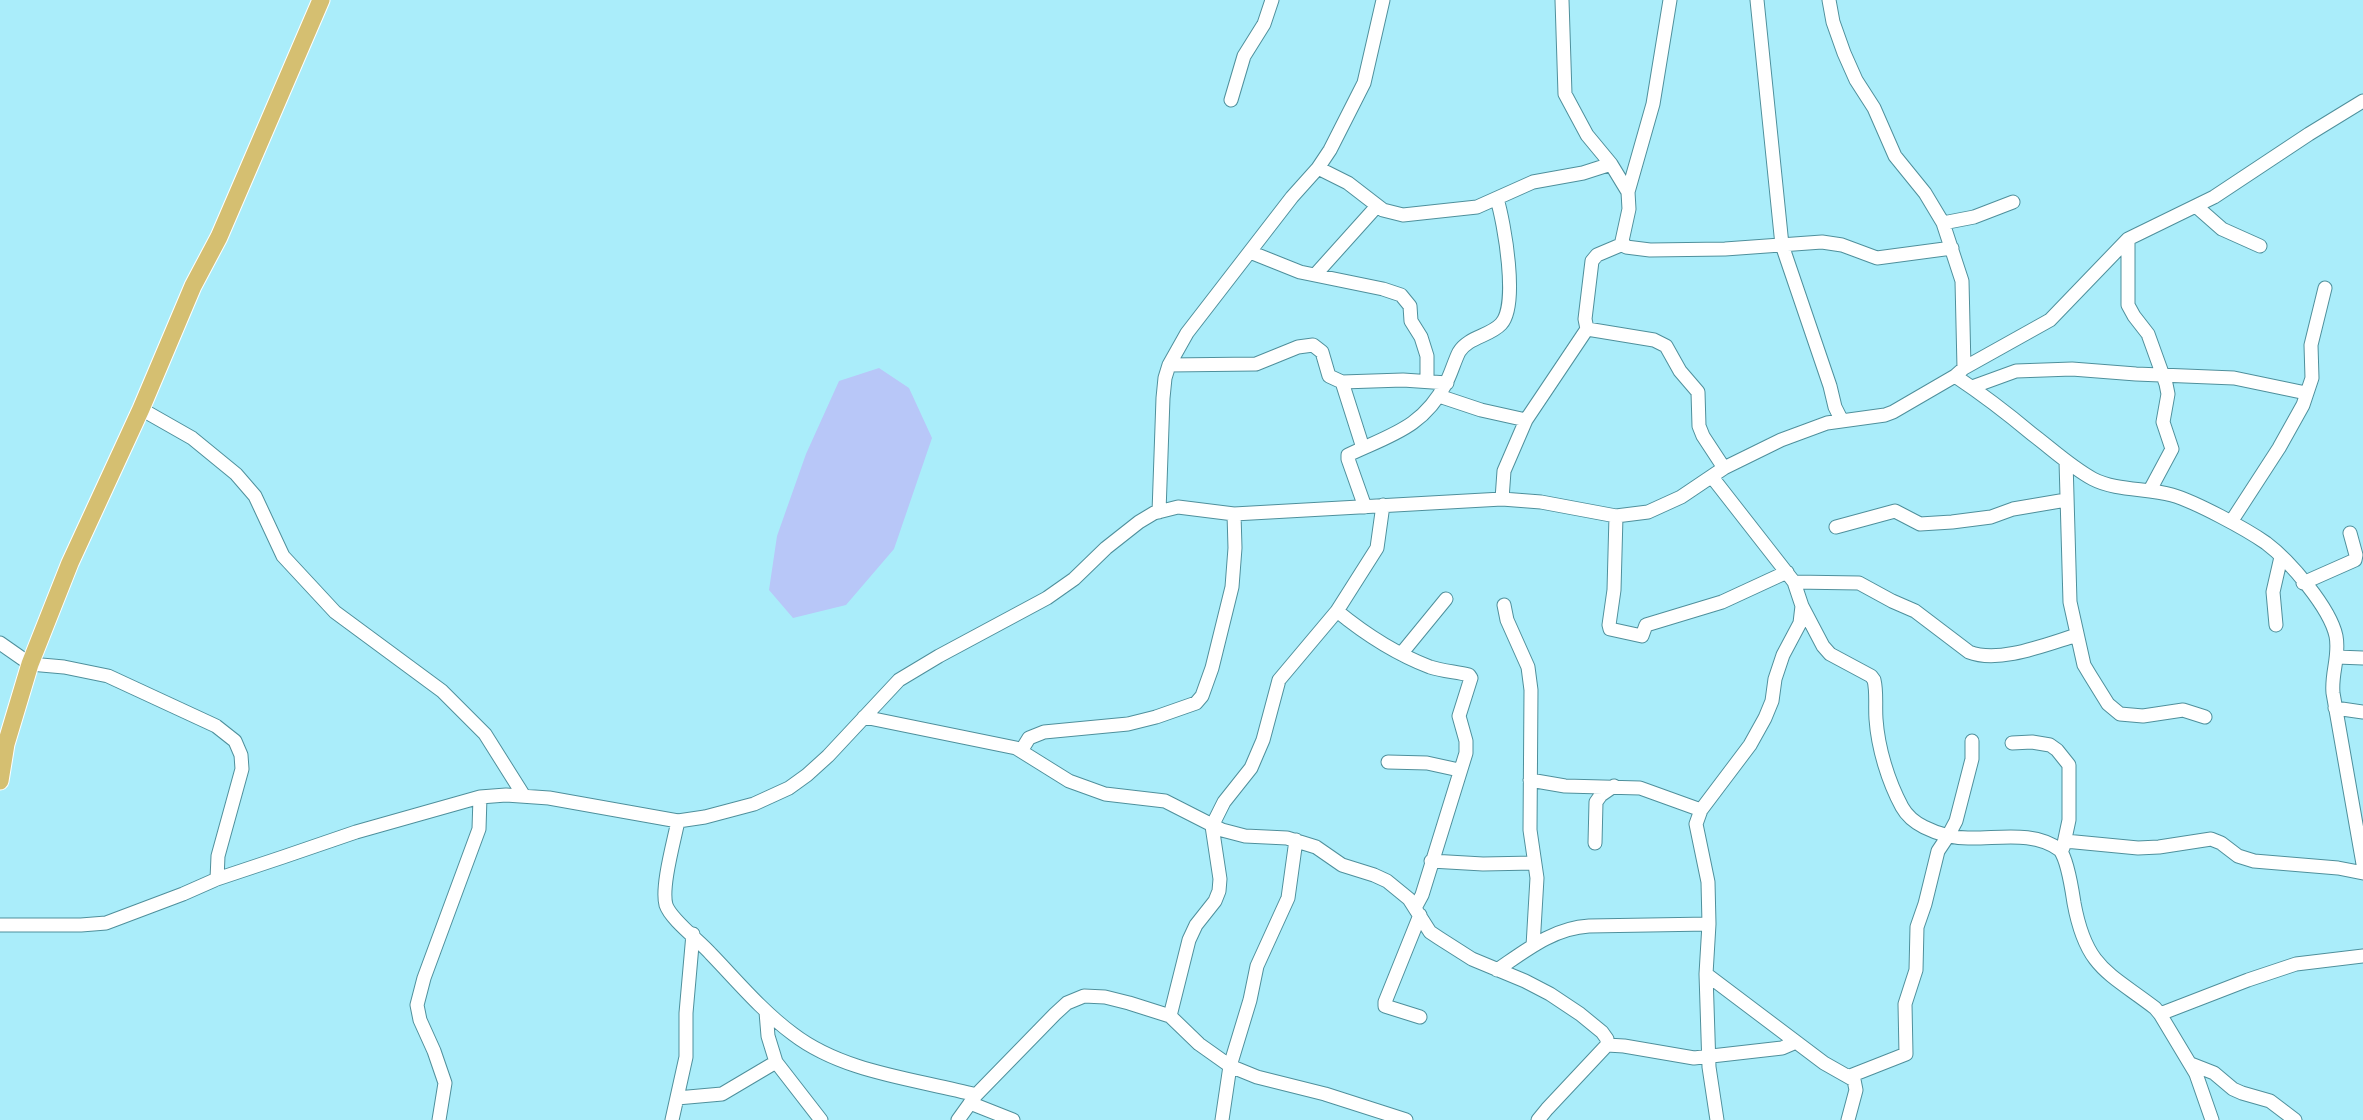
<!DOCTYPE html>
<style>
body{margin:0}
canvas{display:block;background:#aaedfa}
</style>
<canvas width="2363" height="1120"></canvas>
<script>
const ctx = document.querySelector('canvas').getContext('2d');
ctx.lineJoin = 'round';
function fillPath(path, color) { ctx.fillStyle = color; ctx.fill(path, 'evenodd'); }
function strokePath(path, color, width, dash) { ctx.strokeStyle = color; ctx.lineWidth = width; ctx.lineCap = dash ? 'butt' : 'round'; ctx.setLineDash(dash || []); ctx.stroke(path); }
const green = new Path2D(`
 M879,368L909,388L932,438L894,549L846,605L793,618L769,590L777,536L806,454L839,381Z`);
const minor = new Path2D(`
 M1562,0L1565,94L1587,135L1611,164L1628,192L1629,209L1622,241L1626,247L1650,250L1725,249L1822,242L1842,245L1877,258L1952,248
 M1757,0L1782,245L1830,386L1835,407L1842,421
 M1829,0L1833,22L1844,53L1856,80L1874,108L1895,156L1925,193L1943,223L1962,281L1964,368
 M1231,100L1244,56L1264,24L1272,0
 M1318,168L1348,183L1383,210L1403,215L1477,207L1533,182L1583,173L1611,164
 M1628,192L1653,104L1670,0
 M2197,207L2222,229L2260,246
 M1943,223L1974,217L2013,202
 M2128,239V305L2134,316L2148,334L2166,384L2168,394L2163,422L2172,449L2150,490
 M1250,252L1300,272L1383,289L1401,295L1410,306L1411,321L1421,337L1427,356V380
 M1315,275L1377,206
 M1587,329L1654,340L1666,346L1680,371L1698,392L1699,426L1703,436L1724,468
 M1169,365L1256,364L1298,347L1313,345L1322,352L1329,376L1342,382L1403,380L1447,383
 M1955,376C1982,394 2007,413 2032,434C2052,449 2071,467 2093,479C2116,491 2147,488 2172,495C2196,502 2246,529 2266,543C2290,561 2330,608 2336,636C2340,656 2331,673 2333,693L2363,864
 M1342,382L1363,448
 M1972,387L2016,371L2072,369L2136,374L2234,378L2306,393
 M1439,396L1481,410L1526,420
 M141,409L192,438L236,474L255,496L283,556L335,612L442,691L485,734L524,796
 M2066,461L2070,602L2084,665L2090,675L2108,704L2120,714L2143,716L2183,710L2205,717
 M1712,477L1794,582L1802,606L1800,623L1783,655L1775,679L1772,701L1765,718L1750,745L1701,810L1696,824L1708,882L1709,924L1706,974L1709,1067L1717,1120
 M1502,499L1504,471L1526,420L1587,329L1585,319L1592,261L1597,255L1623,244
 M1383,505L1377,548L1337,611C1365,634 1396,654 1430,667C1442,671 1457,672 1469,675L1471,678L1459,716L1466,741V753L1422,895L1415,908
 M1365,507L1348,459V455C1390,435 1423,428 1446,383C1451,374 1454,362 1459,352C1468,337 1490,336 1501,324C1519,305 1504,222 1497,199
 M1159,512L1163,398L1165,378L1169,365L1187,333L1292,197L1318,168L1330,150L1364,83L1383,0
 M1616,516L1614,590L1609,625L1610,629L1642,636L1646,625L1722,602L1787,572
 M2231,522L2279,448L2303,405L2312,378L2311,345L2325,288
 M1836,527L1895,511L1920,524L1952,522L1991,517L2013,509L2066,500
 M1794,582L1859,583L1892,601L1915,611L1969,652C1999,664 2047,644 2077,635
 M2303,583L2355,560L2356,555L2350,533
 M1504,605L1507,620L1528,667L1531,690L1530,830L1537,878L1533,946
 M1802,606L1823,646L1830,654L1871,676L1874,680C1877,692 1875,706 1876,719C1878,748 1888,781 1902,807C1907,816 1914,822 1924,827C1938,834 1952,838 1968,838C1997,839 2034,830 2060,850C2068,861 2072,890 2074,903C2086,968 2108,972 2155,1008L2160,1014L2196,1074L2212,1120
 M2276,625L2273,592L2281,557
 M0,643L30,664L64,667L108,676L216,726L235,741L241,755L242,769L218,856L217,879
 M1401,654L1446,599
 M2337,657L2363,658
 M2335,708L2363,712
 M864,717L1016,748L1069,781L1105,794L1165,801L1222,830L1245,836L1287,838L1316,847L1342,865L1374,875L1387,881L1409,899L1430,932L1439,938L1472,959L1525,981L1550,994L1580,1014L1602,1032L1607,1039V1045L1547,1109L1538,1120
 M2012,743L2032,742L2050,745L2057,750L2069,765V820L2063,848
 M1021,751L1029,738L1044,732L1128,724L1156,717L1196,703L1202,696L1212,668L1232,587L1235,548L1234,514
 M1388,762L1427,763L1459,770
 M1530,780L1565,786L1640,788L1701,810
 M678,821C674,841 661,887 666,905C671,920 700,941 711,954C738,982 762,1011 793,1034C844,1073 916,1079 976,1095
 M2065,841L2138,848L2159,847L2211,839L2221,843L2238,856L2254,861L2338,868L2363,873
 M1595,843L1596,802L1601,795L1614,786
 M1431,861L1483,864L1534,863
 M1420,915L1385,1002V1006L1420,1017
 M0,925H81L106,923L183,894L217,879L283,857L356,832L480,797L506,795L549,798L678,821L705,817L754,804L789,788L807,775L828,756L899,680L939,656L1047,598L1074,579L1106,548L1139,522L1154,513L1178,507L1234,514L1502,499L1541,502L1616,516L1648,512L1681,497L1724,468L1781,440L1827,423L1885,415L1893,412L1955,376L1964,368L2050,320L2128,239L2214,197L2309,134L2363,101
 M1497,970C1525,951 1553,928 1589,926L1709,924
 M1706,974L1824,1063L1854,1080L1856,1090L1848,1120
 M766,1012L768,1036L776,1062L821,1120
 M2160,1014L2248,980L2296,964L2363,956
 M1170,1016L1189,940L1196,925L1215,901L1219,891L1220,879L1212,826L1224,802L1251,768L1263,740L1279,680L1337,611
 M1607,1045L1624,1046L1694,1058L1782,1048L1796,1042
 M2191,1064L2214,1073L2233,1089L2242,1093L2270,1101L2295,1120
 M1850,1076L1906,1054L1905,1004L1916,970L1917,927L1925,904L1938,851L1948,836L1956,821L1972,759V741
 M677,1098L722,1094L776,1062
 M970,1103L1013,1120
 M439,1120L445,1083L434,1051L420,1020L417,1005L424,978L479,829L480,797
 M672,1120L686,1057V1013L693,934
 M958,1120L976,1095L1055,1014L1067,1003L1084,996L1105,997L1129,1003L1170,1016L1199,1044L1230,1066L1257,1077L1325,1094L1406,1120
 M1222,1120L1230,1066L1250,1000L1257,966L1288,898L1296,840`);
const major = new Path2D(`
 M0,781L6,744L30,664L70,563L141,409L193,286L219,237L321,0`);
fillPath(green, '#b8c7f8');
strokePath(minor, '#4f909c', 15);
strokePath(major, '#fff', 19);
strokePath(minor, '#fff', 13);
strokePath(major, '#d5bf71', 17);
</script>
